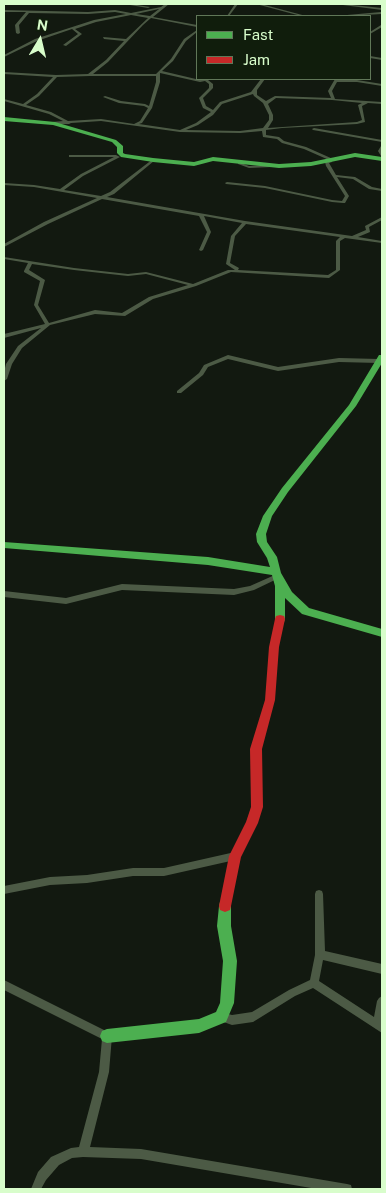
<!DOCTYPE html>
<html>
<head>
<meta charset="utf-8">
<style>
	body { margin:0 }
	#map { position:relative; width:386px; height:1193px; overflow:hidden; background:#121910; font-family:"Public Sans",sans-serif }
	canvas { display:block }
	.frame { position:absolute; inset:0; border:5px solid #d8fdcb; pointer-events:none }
	.legend { position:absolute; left:196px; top:15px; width:175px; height:65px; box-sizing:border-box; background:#101d0c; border:1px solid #607758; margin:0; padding:6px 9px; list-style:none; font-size:15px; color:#d8fdcb }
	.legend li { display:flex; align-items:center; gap:10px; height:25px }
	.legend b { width:25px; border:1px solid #607758 }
	.north { position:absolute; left:15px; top:15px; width:50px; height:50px; -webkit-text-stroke:4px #101d0c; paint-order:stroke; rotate:9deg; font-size:14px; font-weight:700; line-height:20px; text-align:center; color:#d8fdcb }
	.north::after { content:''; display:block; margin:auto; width:18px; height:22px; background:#d8fdcb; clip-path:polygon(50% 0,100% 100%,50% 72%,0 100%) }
</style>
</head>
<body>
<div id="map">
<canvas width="386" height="1193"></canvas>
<div class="frame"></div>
<ul class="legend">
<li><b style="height:6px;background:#4caf50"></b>Fast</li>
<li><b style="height:6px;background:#c62828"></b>Jam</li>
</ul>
<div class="north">N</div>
</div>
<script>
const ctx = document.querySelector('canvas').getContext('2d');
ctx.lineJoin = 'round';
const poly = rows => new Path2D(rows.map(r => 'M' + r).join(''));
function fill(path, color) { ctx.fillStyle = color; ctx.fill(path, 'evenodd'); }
fill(poly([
	[124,4,131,4,150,7,148,8,124,4],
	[165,4,169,4,153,17,197,25,197,27,151,18,143,25,108,62,93,74,156,74,171,59,184,39,197,30,197,32,186,41,173,61,162,71,200,80,212,79,208,80,213,84,213,88,203,98,206,106,213,110,220,102,251,92,261,79,265,79,257,90,257,95,266,101,275,96,331,98,328,91,335,79,339,79,338,80,357,80,382,84,382,86,357,82,337,82,332,91,335,99,382,102,382,104,368,103,362,106,365,122,357,124,282,128,266,130,266,135,279,137,284,141,306,147,333,159,332,162,329,163,336,175,355,177,372,187,382,189,382,191,369,189,353,179,337,177,349,196,345,203,343,203,332,202,265,188,226,184,225,183,227,182,265,186,332,200,342,201,345,196,326,166,325,162,329,160,304,149,282,143,277,139,263,137,262,131,240,133,180,132,101,121,71,123,69,124,52,124,52,122,63,121,49,114,4,101,4,99,23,104,37,94,53,77,4,74,4,72,56,75,88,74,106,60,124,41,104,39,103,37,126,39,148,18,131,15,96,22,75,29,82,34,66,46,63,45,78,34,72,29,37,41,4,57,4,55,35,39,94,20,126,14,115,12,88,14,29,13,19,25,20,33,18,34,16,33,15,25,26,12,4,12,4,10,88,12,115,10,131,13,161,7,165,4],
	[159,9,150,16,136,14,159,9],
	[160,73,200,82,205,81,209,84,209,88,199,98,203,108,211,112,196,123,180,130,139,124,142,123,152,108,160,82,160,73],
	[90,76,156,76,156,82,149,106,145,104,121,101,105,96,103,97,119,103,144,106,148,108,140,121,134,124,101,119,68,121,51,112,26,105,39,96,57,77,90,76],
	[253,94,254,96,263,103,269,115,269,120,263,128,240,131,186,130,198,125,213,115,222,104,253,94],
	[276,98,332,100,362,103,358,105,362,120,357,122,268,128,273,120,273,115,268,104,276,98],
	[235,4,238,4,229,16,227,16,235,4],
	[256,4,261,4,306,16,301,16,256,4],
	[335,4,343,4,382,8,382,10,335,4],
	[381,12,382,14,345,16,347,15,381,12],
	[381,25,382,25,382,27,370,34,370,32,381,25],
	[370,56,382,58,382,60,370,58,370,56],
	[314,128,382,140,382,142,313,130,312,129,314,128],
	[381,146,382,146,382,156,381,156,378,151,381,146],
	[69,155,116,155,120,157,83,176,64,190,101,196,110,192,153,159,155,160,154,161,114,194,107,197,245,221,352,236,366,230,365,226,382,217,382,220,369,227,370,232,358,237,382,241,382,243,345,238,340,241,340,270,329,278,231,272,196,286,153,299,125,316,95,314,50,325,22,348,12,364,7,379,4,381,4,372,6,364,18,346,41,328,4,338,4,334,45,324,34,305,40,281,24,272,24,271,28,263,4,259,4,257,74,268,128,274,146,272,193,284,228,270,235,270,226,264,231,236,242,223,204,216,211,232,203,250,201,251,199,250,207,232,199,216,102,199,48,224,4,247,4,244,44,222,97,198,34,187,4,185,4,183,34,185,60,189,81,174,114,157,69,157,69,155],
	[246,224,340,237,336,241,336,270,328,275,238,270,239,268,230,263,235,236,246,224],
	[32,264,74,270,128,276,146,274,188,285,149,297,122,313,95,310,49,323,38,305,45,280,29,270,32,264],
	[238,162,249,166,272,165,274,166,272,167,249,168,238,164,238,162],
	[228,355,278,367,339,358,379,359,382,361,379,363,339,362,278,371,228,359,208,367,203,375,181,393,177,393,177,391,199,373,204,365,228,355],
	[277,574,279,574,280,576,279,578,254,590,234,595,122,590,66,604,4,597,4,591,66,598,122,584,234,589,250,586,277,574],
	[235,852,238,853,239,856,238,859,235,860,164,876,133,876,87,883,50,885,4,894,4,886,50,877,87,875,133,868,164,868,235,852],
	[319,890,322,891,323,894,325,951,382,964,382,974,323,960,319,981,374,1017,377,1001,379,998,382,996,382,1033,379,1031,313,988,295,996,253,1022,232,1025,218,1020,216,1017,218,1014,221,1012,232,1015,252,1012,289,990,310,980,315,955,315,894,316,891,319,890],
	[4,980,110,1033,112,1036,109,1072,90,1147,141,1149,347,1184,351,1185,352,1189,317,1189,141,1159,83,1157,72,1158,59,1165,46,1180,41,1189,31,1189,38,1172,51,1157,71,1148,79,1147,99,1072,102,1039,4,990,4,980]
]), '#4c5a45');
fill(poly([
	[4,117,55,122,116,140,123,146,123,153,125,154,153,158,194,162,213,157,279,164,311,162,355,153,382,157,382,161,355,157,311,166,279,168,213,161,194,166,153,162,121,157,117,153,117,147,112,142,53,125,4,121,4,117],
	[379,355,382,355,382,363,356,406,288,492,272,516,266,534,267,542,277,557,281,573,292,592,309,608,382,629,382,637,302,614,285,598,285,619,284,622,276,622,275,619,275,586,272,575,208,565,4,548,4,542,208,557,270,567,267,558,257,542,256,534,263,516,282,488,349,405,379,355],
	[225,900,230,902,231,906,231,926,237,961,234,1003,226,1022,199,1033,107,1043,102,1041,100,1036,102,1031,107,1029,199,1019,216,1012,220,1003,223,961,217,926,219,906,220,902,225,900]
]), '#4caf50');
fill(poly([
	[280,615,284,616,285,619,279,647,275,700,262,749,263,807,258,823,241,857,231,906,230,910,225,912,220,910,219,906,229,856,246,822,251,807,250,749,265,700,269,647,275,619,276,616,280,615]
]), '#c62828');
</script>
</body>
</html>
